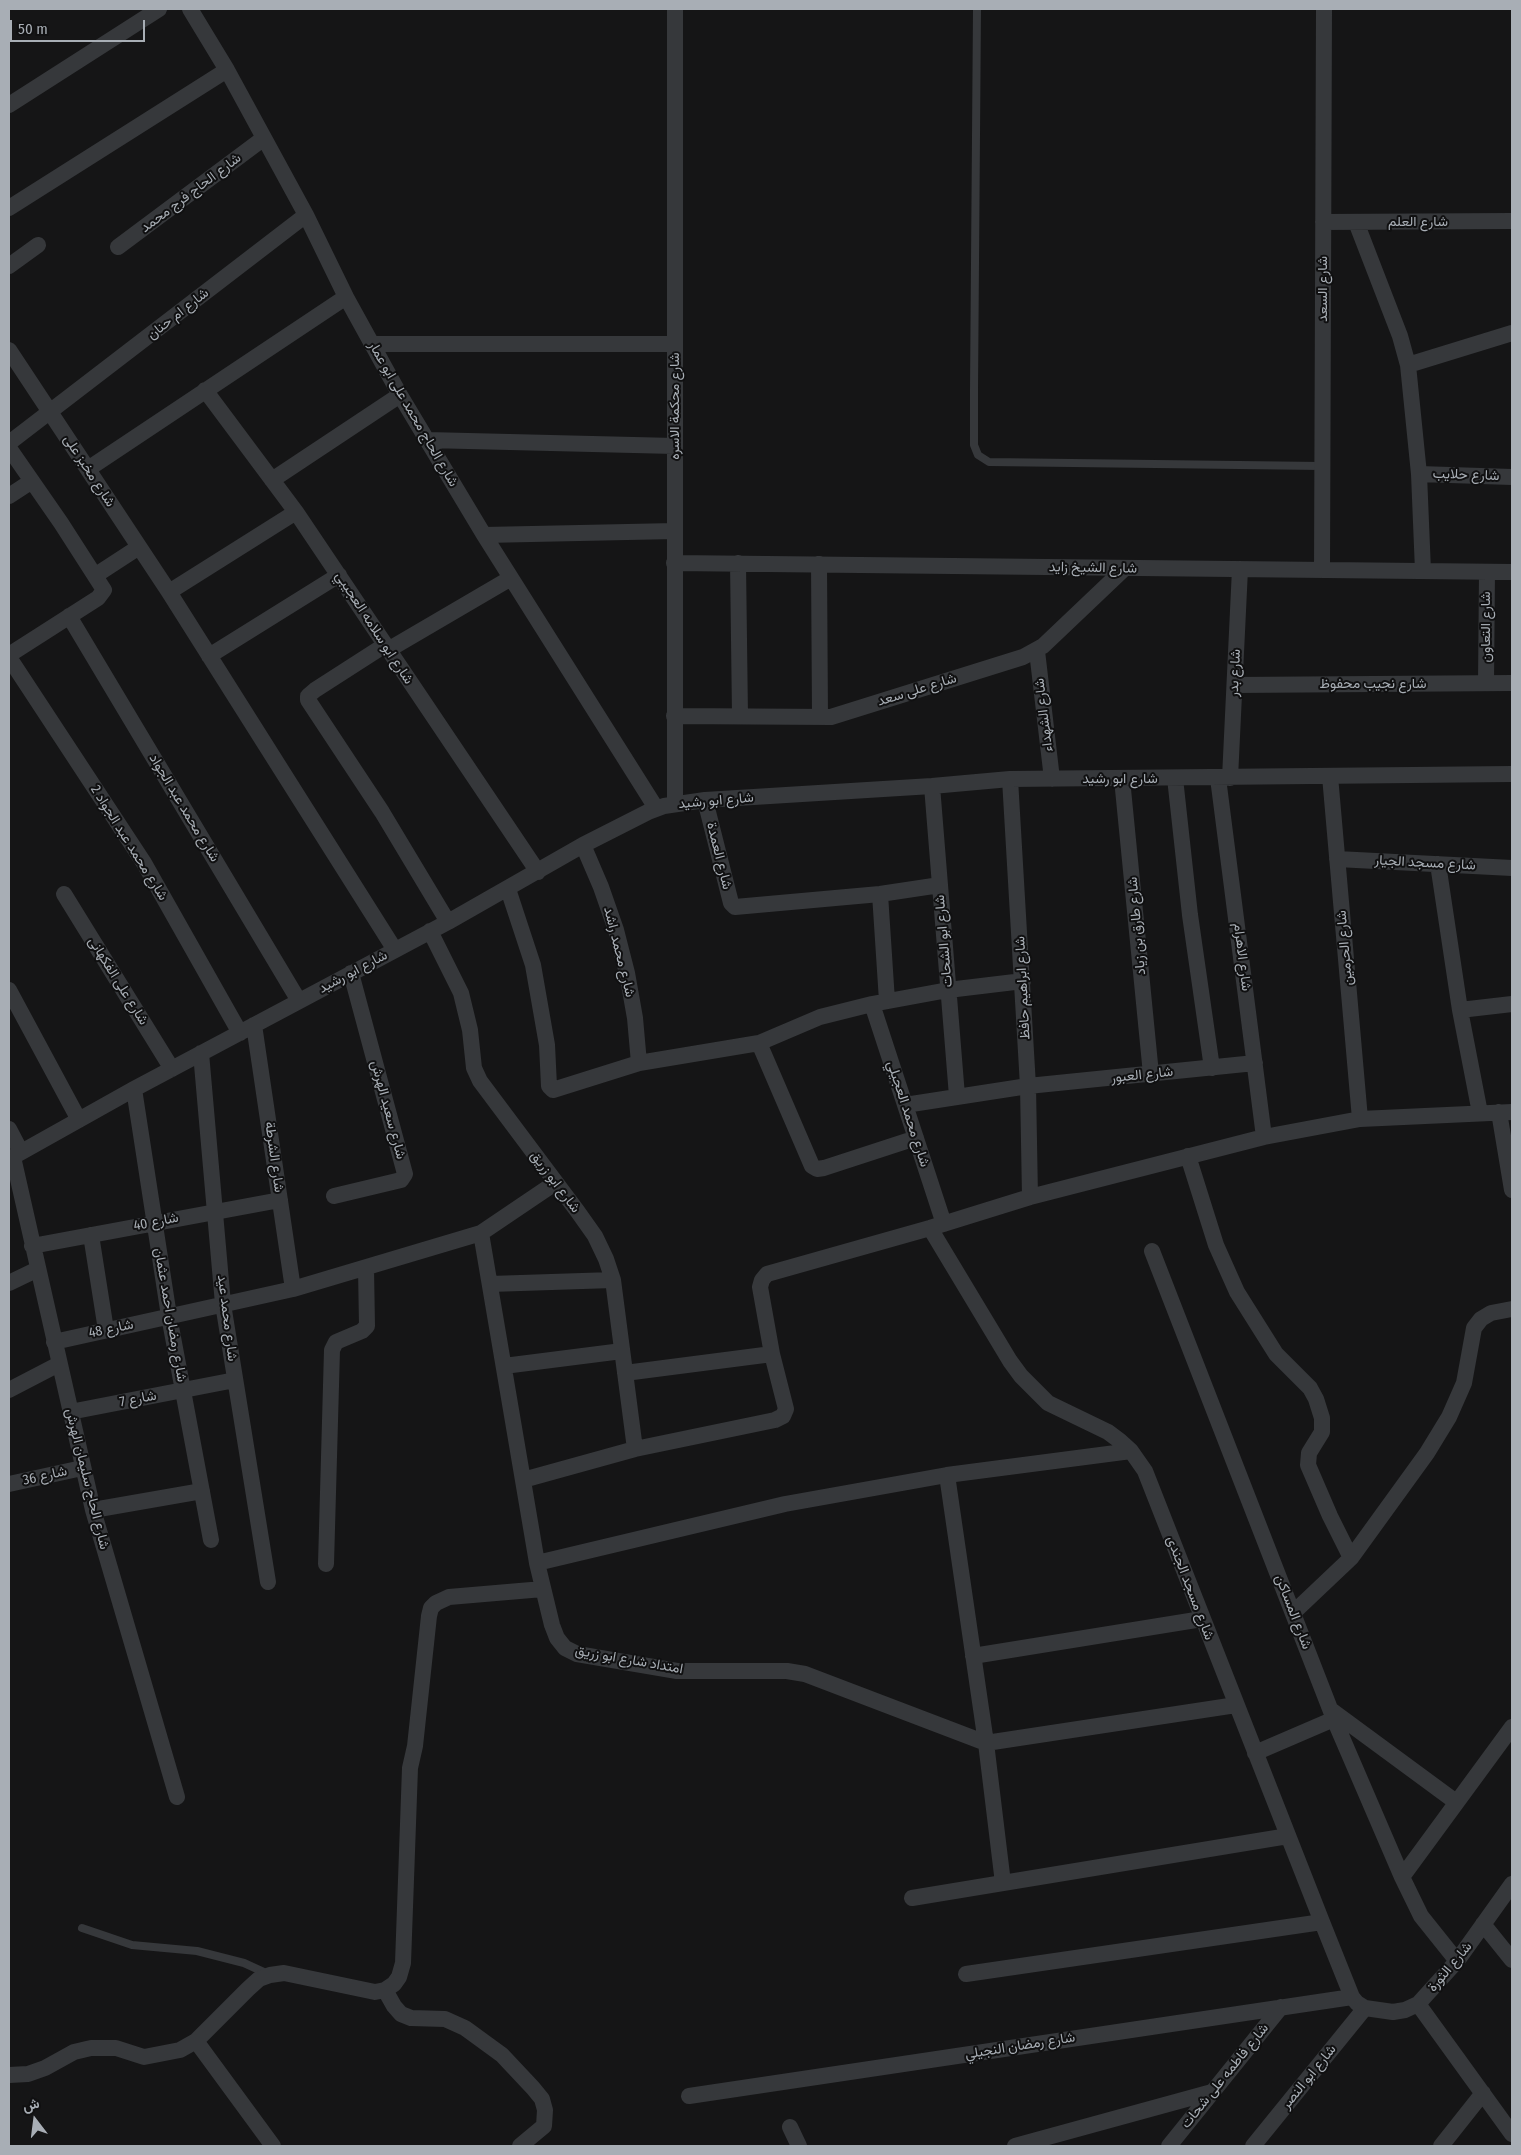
<!DOCTYPE html>
<html>
<head>
<meta charset="utf-8">
<style>
	body { margin:0 }
	#map { position:relative; width:1521px; height:2155px; overflow:hidden; background:#151516; font-family:"Fira Sans Condensed",Vazirmatn,sans-serif }
	canvas { display:block }
	.frame { position:absolute; inset:0; border:10px solid #a8aeb5; pointer-events:none }
	.north { position:absolute; left:10px; top:2095px; width:50px; height:50px; -webkit-text-stroke:4px #101011; paint-order:stroke; rotate:345deg; font-size:14px; font-weight:700; line-height:20px; text-align:center; color:#a8aeb5 }
	.north::after { content:''; display:block; margin:auto; width:18px; height:22px; background:#a8aeb5; clip-path:polygon(50% 0,100% 100%,50% 72%,0 100%) }
	.scale { position:absolute; left:10px; top:20px; width:135px; height:22px; box-sizing:border-box; border:2px solid #a8aeb5; border-top:0; padding-left:6px; font-size:15px; line-height:18px; white-space:nowrap; color:#a8aeb5; -webkit-text-stroke:4px #101011; paint-order:stroke }
</style>
</head>
<body>
<div id="map">
<canvas width="1521" height="2155"></canvas>
<div class="frame"></div>
<div class="north">ش</div>
<div class="scale">50 m</div>
</div>
<script>
const ctx = document.querySelector('canvas').getContext('2d');
ctx.lineJoin = 'round';
const poly = rows => new Path2D(rows.map(r => 'M' + r).join(''));
function strokePath(path, color, width, dash) { ctx.strokeStyle = color; ctx.lineWidth = width; ctx.lineCap = dash ? 'butt' : 'round'; ctx.setLineDash(dash || []); ctx.stroke(path); }
function drawText(font, color, halo, rows, align = 'center') {
  ctx.font = font + ' "Fira Sans Condensed",Vazirmatn,sans-serif'; ctx.lineWidth = 4; ctx.setLineDash([]); ctx.textBaseline = 'middle'; ctx.strokeStyle = halo; ctx.fillStyle = color; for (const [text, x, y, turn = 0] of rows) {
    ctx.save(); ctx.translate(x, y); ctx.rotate((+turn || 0) * Math.PI / 180); ctx.textAlign = isNaN(turn) ? turn : align; if (halo) ctx.strokeText(text, 0, 0); ctx.fillText(text, 0, 0); ctx.restore();
  }
}
strokePath(poly([
	[977,9,974,389,974,445,978,455,989,462,1322,466],
	[82,1928,132,1945,197,1951,244,1963,268,1974]
]), '#36383b', 8);
strokePath(poly([
	[190,9,227,70,306,215,346,297,400,395,484,535,656,808],
	[675,9,675,803],
	[9,105,159,9],
	[9,208,227,70],
	[1323,222,1512,221],
	[1356,222,1400,336,1408,365,1419,474,1423,571],
	[118,247,264,138],
	[9,266,38,245],
	[371,344,675,344],
	[9,350,169,592,395,950],
	[1408,365,1512,333],
	[205,390,296,512,538,872],
	[427,440,675,446],
	[9,443,306,215],
	[9,448,61,523,104,590,98,598,12,653,10,659,144,863,240,1033],
	[88,469,346,297],
	[1419,474,1512,477],
	[272,480,400,395],
	[9,496,32,481],
	[484,535,675,531],
	[674,563,1512,572],
	[738,563,740,716],
	[819,564,820,717],
	[1322,570,1324,9],
	[96,575,139,547],
	[169,592,296,512],
	[69,616,299,1001],
	[385,645,315,690,308,696,308,700,382,812,448,922],
	[388,650,511,578],
	[1037,651,1052,779],
	[209,656,339,575],
	[1486,683,1487,572],
	[1235,685,1512,683],
	[674,716,831,717,1023,657,1043,646,1124,569],
	[1330,776,1360,1119],
	[1175,778,1190,915,1212,1068],
	[1218,778,1264,1137],
	[1230,778,1240,569],
	[1010,779,1028,1086,1030,1197],
	[1122,779,1151,1074],
	[932,786,957,1096],
	[705,800,731,903,735,907,880,894,940,885],
	[583,845,601,887,616,930,627,973,635,1018,639,1063],
	[1337,859,1512,868],
	[1438,864,1460,1010],
	[508,889,533,965,547,1045,549,1086,553,1090,639,1063,759,1043,820,1017,872,1004,948,990,1023,981],
	[64,894,172,1069],
	[880,894,887,1001],
	[430,931,461,993,470,1030,474,1068,480,1081,578,1212,595,1236,606,1259,613,1280,635,1449],
	[9,990,79,1120],
	[872,1004,944,1224],
	[254,1025,293,1289],
	[759,1043,812,1166,817,1169,824,1168,916,1138],
	[201,1053,223,1304,268,1582],
	[134,1089,169,1316,211,1540],
	[905,1105,1028,1086,1255,1063],
	[1499,1112,1512,1190],
	[1480,1113,1460,1010,1512,1004],
	[9,1129,21,1152],
	[1188,1156,1216,1245,1237,1292,1276,1354,1310,1388,1316,1399,1322,1418,1322,1432,1309,1453,1308,1465,1330,1516,1351,1558],
	[13,1157,93,1510,177,1797],
	[9,1159,134,1089,448,922,583,845,648,812,664,806,705,800,932,786,1010,779,1512,774],
	[334,1196,401,1180,405,1174,351,973],
	[930,1228,1010,1361,1021,1376,1048,1403,1108,1432,1120,1441,1131,1451,1145,1471,1322,1922,1352,1997,1357,2003,1365,2008,1393,2012,1405,2010,1418,2004,1457,1961,1512,1884],
	[481,1233,537,1563,552,1625,557,1638,565,1648,577,1654,677,1671,787,1671,805,1674,986,1743,1236,1705],
	[91,1235,106,1330],
	[32,1246,280,1200],
	[1152,1251,1334,1719,1402,1877,1421,1916,1457,1961],
	[9,1283,38,1269],
	[490,1284,613,1280],
	[54,1342,293,1289,481,1233,555,1183],
	[504,1366,622,1351],
	[625,1373,772,1354],
	[9,1390,59,1364],
	[70,1412,235,1380],
	[947,1475,986,1743,1003,1883],
	[523,1480,635,1449,775,1420,783,1416,786,1409,772,1354,760,1287,762,1280,767,1274,930,1228,1030,1197,1264,1137,1360,1119,1512,1112],
	[9,1484,82,1468],
	[93,1510,202,1491],
	[537,1563,785,1504,947,1475,1131,1451],
	[326,1564,332,1350,336,1342,362,1331,367,1326,366,1268],
	[1294,1612,1351,1558,1427,1453,1449,1417,1464,1383,1474,1328,1481,1319,1491,1313,1512,1309],
	[973,1656,1202,1619],
	[1331,1710,1456,1802],
	[1255,1753,1334,1719],
	[1402,1877,1512,1727],
	[912,1898,1288,1836],
	[1483,1924,1512,1960],
	[966,1974,1322,1922],
	[385,1990,394,2006,401,2014,411,2018,445,2019,465,2028,502,2055,533,2088,542,2099,545,2110,544,2126,520,2146],
	[1418,2004,1512,2134],
	[196,2041,273,2146],
	[9,2075,28,2074,45,2068,74,2052,91,2048,116,2048,144,2057,180,2050,196,2041,248,1989,259,1979,270,1975,284,1973,375,1992,385,1990,394,1984,399,1977,403,1963,410,1768,415,1746,429,1616,431,1608,436,1603,449,1597,543,1589],
	[689,2096,1352,1997],
	[790,2127,799,2146],
	[1015,2146,1212,2092],
	[1169,2146,1281,2007],
	[1253,2146,1365,2008],
	[1441,2146,1483,2093]
]), '#36383b', 16);
drawText('14px', '#a8aeb5', '#101011', [
	["شارع الحاج فرج محمد",191,193,-37],
	["شارع العلم",1418,222],
	["شارع السعد",1323,289,-90],
	["شارع ام حنان",178,314,-38],
	["شارع محكمة الاسره",675,406,-90],
	["شارع الحاج محمد على ابو عمار",413,414,60],
	["شارع مخبز على",89,471,57],
	["شارع حلايب",1466,475,2],
	["شارع الشيخ زايد",1093,568,1],
	["شارع التعاون",1486,627,-90],
	["شارع ابو سلامه العجيبي",374,628,57],
	["شارع بدر",1235,673,-87],
	["شارع نجيب محفوظ",1373,684],
	["شارع على سعد",917,690,-17],
	["شارع الشهداء",1044,715,-97],
	["شارع ابو رشيد",1120,779],
	["شارع ابو رشيد",716,801,-5],
	["شارع محمد عبد الجواد",184,808,59],
	["شارع محمد عبد الجواد 2",129,843,58],
	["شارع العمدة",719,856,76],
	["شارع مسجد الجيار",1425,863,3],
	["شارع طارق بن زياد",1137,926,-95],
	["شارع ابو الشحات",944,941,-95],
	["شارع الحرمين",1345,948,-95],
	["شارع محمد راشد",619,952,76],
	["شارع الاهرام",1242,957,83],
	["شارع ابو رشيد",353,972,-28],
	["شارع على الفكهانى",118,981,58],
	["شارع ابراهيم حافظ",1023,988,-93],
	["شارع العبور",1142,1075,-6],
	["شارع سعيد الهرش",388,1110,75],
	["شارع محمد العجيلي",908,1114,72],
	["شارع الشرطة",274,1157,82],
	["شارع ابو زريق",555,1182,53],
	["شارع 40",156,1222,-11],
	["شارع رمضان احمد عثمان",170,1315,80],
	["شارع محمد عيد",227,1318,83],
	["شارع 48",111,1329,-12],
	["شارع 7",138,1399,-11],
	["شارع 36",45,1476,-13],
	["شارع الحاج سليمان الهرش",87,1479,76],
	["شارع مسجد الجندى",1190,1588,69],
	["شارع المساكن",1293,1612,69],
	["امتداد شارع ابو زريق",629,1660,10],
	["شارع الثورة",1450,1967,-50],
	["شارع رمضان النجيلي",1020,2046,-9],
	["شارع فاطمه على شحات",1225,2076,-51],
	["شارع ابو النصر",1309,2077,-51]
]);
</script>
</body>
</html>
